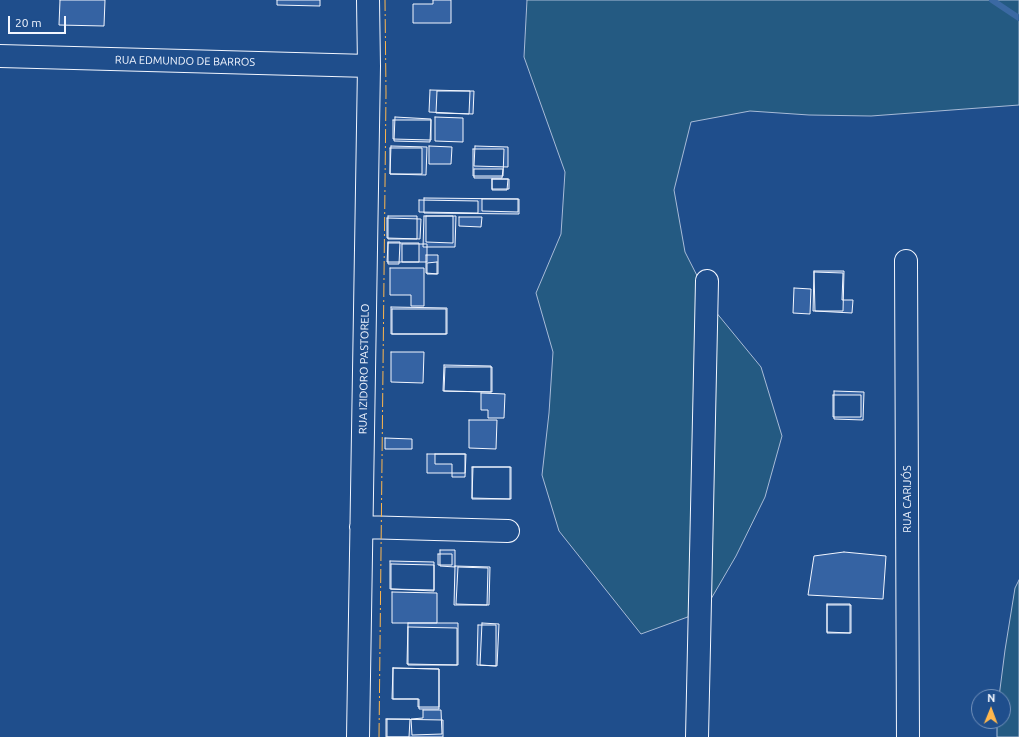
<!DOCTYPE html>
<html>
<head>
<meta charset="utf-8">
<style>
	body { margin:0 }
	#map { position:relative; width:1019px; height:737px; overflow:hidden; background:#1f4e8c; font-family:Ubuntu,sans-serif }
	canvas { display:block }
	.north { position:absolute; left:971px; top:689px; width:40px; height:40px; box-sizing:border-box; background:#1f4e8c; border:1px solid #7391ba; border-radius:50%; rotate:1deg; font-size:11px; font-weight:700; line-height:16px; text-align:center; color:#f2f6ff }
	.north::after { content:''; display:block; margin:auto; width:14px; height:18px; background:#ffb74d; clip-path:polygon(50% 0,100% 100%,50% 72%,0 100%) }
	.scale { position:absolute; left:8px; top:16px; width:58px; height:18px; box-sizing:border-box; border:2px solid #f2f6ff; border-top:0; padding-left:5px; font-size:12px; line-height:14px; white-space:nowrap; color:#f2f6ff; -webkit-text-stroke:3px #1f4e8c; paint-order:stroke }
</style>
</head>
<body>
<div id="map">
<canvas width="1019" height="737"></canvas>
<div class="north">N</div>
<div class="scale">20 m</div>
</div>
<script>
const ctx = document.querySelector('canvas').getContext('2d');
ctx.lineJoin = 'round';
function fill(path, color) { ctx.fillStyle = color; ctx.fill(path, 'evenodd'); }
const poly = rows => new Path2D(rows.map(r => 'M' + r).join(''));
function strokePath(path, color, width, dash) { ctx.strokeStyle = color; ctx.lineWidth = width; ctx.lineCap = dash ? 'butt' : 'round'; ctx.setLineDash(dash || []); ctx.stroke(path); }
function drawText(font, color, halo, rows, align = 'center') {
  ctx.font = font + ' Ubuntu,sans-serif'; ctx.lineWidth = 3; ctx.setLineDash([]); ctx.textBaseline = 'middle'; ctx.strokeStyle = halo; ctx.fillStyle = color; for (const [text, x, y, turn = 0] of rows) {
    ctx.save(); ctx.translate(x, y); ctx.rotate((+turn || 0) * Math.PI / 180); ctx.textAlign = isNaN(turn) ? turn : align; if (halo) ctx.strokeText(text, 0, 0); ctx.fillText(text, 0, 0); ctx.restore();
  }
}
const green = poly([
	[527,0,1019,0,1019,105,871,116,809,115,750,111,691,122,674,190,685,252,715,311,761,367,782,436,765,497,736,556,704,611,641,634,559,531,542,475,549,413,553,352,536,293,561,234,565,172,524,57,527,0],
	[1019,580,1019,737,997,737,997,721,1003,721,1003,697,999,697,1005,650,1015,588,1019,580]
]);
fill(green, '#245a82');
strokePath(green, '#a8bbd7', 1);
strokePath(poly([
	[992,0,1019,18]
]), '#3b69a3', 6);
const building = poly([
	[60,0,105,0,104,26,59,25,60,0],
	[277,0,320,0,320,6,277,5,277,0],
	[433,0,451,0,451,23,413,23,413,4,433,4,433,0],
	[430,90,470,91,469,114,429,112,430,90],
	[437,91,474,91,473,114,436,113,437,91],
	[395,117,431,119,430,142,394,141,395,117],
	[435,117,463,118,463,142,435,141,435,117],
	[393,120,431,120,431,140,393,139,393,120],
	[391,146,427,147,426,175,390,174,391,146],
	[429,146,452,147,451,164,429,164,429,146],
	[475,146,508,147,508,167,474,166,475,146],
	[390,148,422,148,422,174,390,174,390,148],
	[473,149,504,149,503,176,473,176,473,149],
	[474,169,503,169,502,178,474,178,474,169],
	[492,179,508,179,507,190,492,190,492,179],
	[492,179,509,179,509,189,492,189,492,179],
	[424,198,519,199,519,214,424,213,424,198],
	[482,199,518,199,518,212,482,211,482,199],
	[419,200,478,201,478,213,419,212,419,200],
	[388,216,417,216,417,239,388,239,388,216],
	[424,216,456,216,455,247,423,247,424,216],
	[426,216,453,216,453,243,426,242,426,216],
	[459,217,482,217,481,227,459,226,459,217],
	[387,218,421,219,420,239,387,238,387,218],
	[388,242,400,242,399,264,388,264,388,242],
	[388,243,419,243,419,262,387,262,388,243],
	[402,244,427,244,427,262,402,262,402,244],
	[426,255,438,255,438,274,426,273,426,255],
	[437,262,437,274,427,274,427,263,437,262],
	[390,268,424,268,424,306,411,306,411,295,390,295,390,268],
	[814,271,844,271,843,311,813,311,814,271],
	[814,272,843,273,842,300,853,300,852,313,815,311,814,272],
	[794,288,811,289,810,314,793,313,794,288],
	[391,307,447,308,447,334,391,334,391,307],
	[392,309,446,309,446,334,392,334,392,309],
	[391,352,424,352,423,383,391,382,391,352],
	[444,365,491,366,491,392,443,391,444,365],
	[445,367,492,367,492,392,444,391,445,367],
	[834,391,864,392,863,420,834,419,834,391],
	[481,393,505,394,504,418,488,418,488,410,481,410,481,393],
	[833,395,861,395,861,417,833,417,833,395],
	[469,420,497,420,496,449,469,448,469,420],
	[385,438,412,439,412,449,385,449,385,438],
	[427,454,465,454,465,473,427,473,427,454],
	[435,454,466,454,465,477,452,477,452,464,435,464,435,454],
	[472,467,511,467,511,499,472,499,472,467],
	[473,467,510,467,510,499,472,498,473,467],
	[440,550,455,550,455,567,440,566,440,550],
	[844,552,886,556,883,599,808,595,814,556,844,552],
	[438,554,452,554,452,565,438,565,438,554],
	[390,561,434,562,434,590,390,589,390,561],
	[391,564,434,565,434,591,391,589,391,564],
	[455,566,490,567,489,605,454,605,455,566],
	[458,567,488,568,487,605,456,604,458,567],
	[392,592,437,593,437,623,392,623,392,592],
	[827,604,850,604,850,633,827,632,827,604],
	[827,605,851,605,851,633,827,633,827,605],
	[408,623,458,623,458,665,407,664,408,623],
	[482,623,499,624,497,666,480,665,482,623],
	[478,625,496,625,496,666,477,665,478,625],
	[408,627,457,628,457,665,408,665,408,627],
	[393,668,439,669,439,709,419,709,419,699,393,699,393,668],
	[393,668,439,669,439,707,418,707,418,699,392,699,393,668],
	[423,710,441,710,442,734,412,735,411,719,423,718,423,710],
	[386,719,443,720,443,737,386,737,386,719],
	[387,719,410,719,409,737,387,737,387,719]
]);
fill(building, '#3563a3');
strokePath(building, '#f2f6ff', 1);
const minor = poly([
	[0,56,369,66],
	[906,261,908,737],
	[361,527,508,531],
	[358,737,369,66,368,0],
	[697,737,707,281]
]);
strokePath(minor, '#f2f6ff', 24);
strokePath(minor, '#1f4e8c', 22);
strokePath(poly([
	[379,737,386,93,385,0]
]), '#ffb74d', 1, [14, 3, 2, 3]);
drawText('11px', '#f2f6ff', '#1f4e8c', [
	["RUA EDMUNDO DE BARROS",185,61,1],
	["RUA IZIDORO PASTORELO",364,369,-89],
	["RUA CARIJÓS",907,499,-90]
]);
</script>
</body>
</html>
